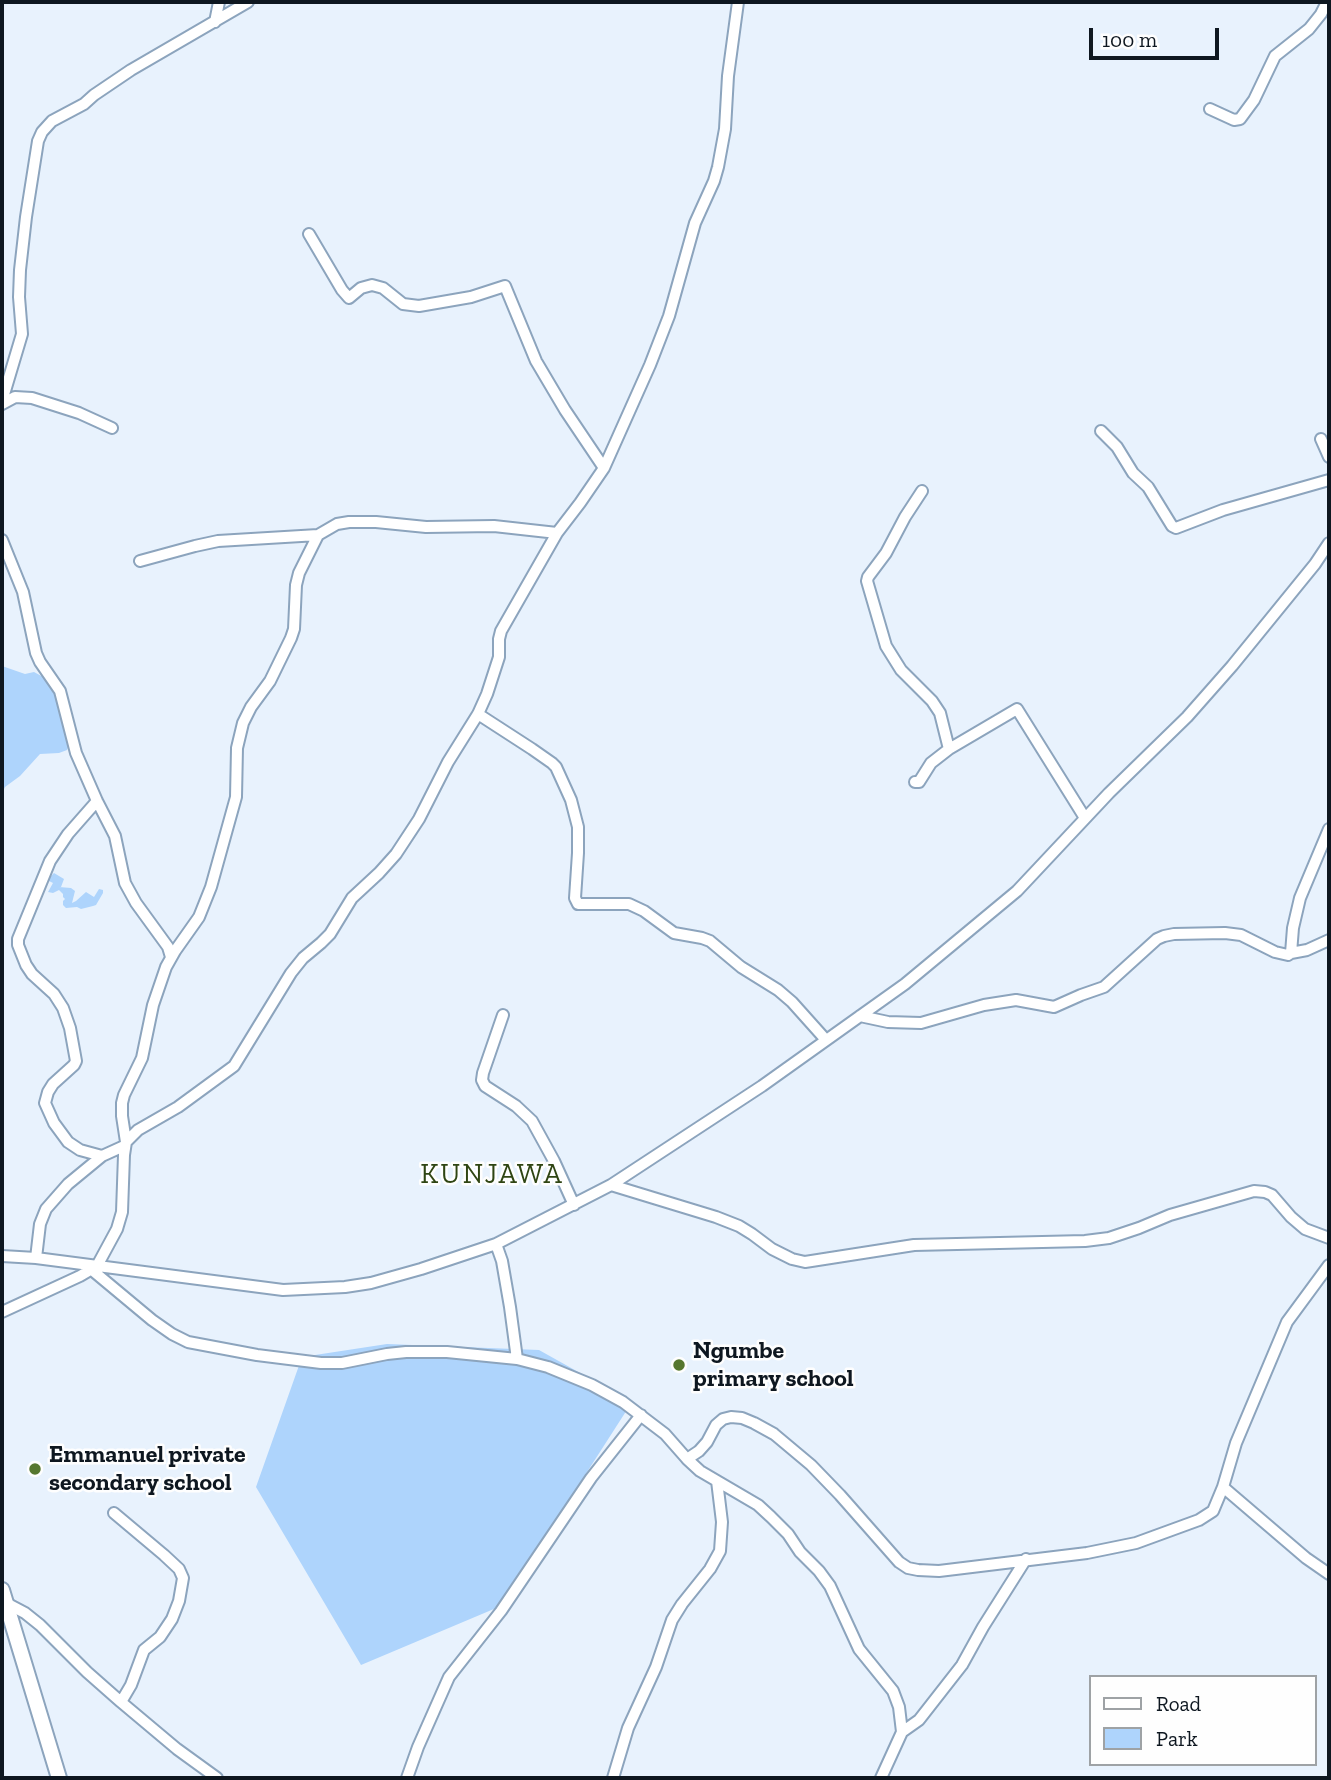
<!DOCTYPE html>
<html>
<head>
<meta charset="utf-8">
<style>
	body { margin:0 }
	#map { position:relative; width:1331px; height:1780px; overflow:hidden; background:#e8f2fd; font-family:"Zilla Slab",serif }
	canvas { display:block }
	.frame { position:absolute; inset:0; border:4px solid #0e1720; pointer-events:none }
	.legend { position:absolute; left:1089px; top:1675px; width:228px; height:91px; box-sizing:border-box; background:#fefefe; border:2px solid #9ea2a5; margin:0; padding:9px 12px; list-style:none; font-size:21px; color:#0e1720 }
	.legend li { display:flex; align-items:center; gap:14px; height:35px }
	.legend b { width:35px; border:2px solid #9ea2a5 }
	.scale { position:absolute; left:1089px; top:28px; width:130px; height:32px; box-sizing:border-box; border:4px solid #0e1720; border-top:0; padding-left:9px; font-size:21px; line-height:24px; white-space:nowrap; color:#0e1720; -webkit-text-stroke:5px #fefefe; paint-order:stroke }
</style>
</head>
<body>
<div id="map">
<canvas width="1331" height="1780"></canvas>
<div class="frame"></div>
<ul class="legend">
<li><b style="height:9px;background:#fff"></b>Road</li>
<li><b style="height:19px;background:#aed4fc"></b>Park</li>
</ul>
<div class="scale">100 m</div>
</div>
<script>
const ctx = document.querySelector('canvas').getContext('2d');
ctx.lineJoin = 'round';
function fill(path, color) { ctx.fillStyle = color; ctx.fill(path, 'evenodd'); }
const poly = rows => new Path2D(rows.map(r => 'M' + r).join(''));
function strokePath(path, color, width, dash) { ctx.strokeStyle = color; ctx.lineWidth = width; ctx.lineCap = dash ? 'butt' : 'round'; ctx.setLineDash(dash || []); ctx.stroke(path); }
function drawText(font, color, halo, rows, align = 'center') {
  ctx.font = font + ' "Zilla Slab",serif'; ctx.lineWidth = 5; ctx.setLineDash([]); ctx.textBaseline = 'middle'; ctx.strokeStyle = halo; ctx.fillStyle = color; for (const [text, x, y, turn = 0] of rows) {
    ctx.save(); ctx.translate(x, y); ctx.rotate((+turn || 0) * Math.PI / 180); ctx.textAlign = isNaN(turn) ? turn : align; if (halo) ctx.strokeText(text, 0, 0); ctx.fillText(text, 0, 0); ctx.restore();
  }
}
fill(poly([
	[2,666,25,674,34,672,47,679,56,687,71,741,67,750,59,753,40,754,20,776,5,787,2,793],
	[54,873,64,879,61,887,59,887,71,888,75,891,72,903,76,901,86,892,94,897,99,889,103,890,103,893,96,905,93,906,81,909,77,907,66,908,63,905,63,901,65,899,63,897,63,894,59,890,53,893,48,892,53,883,49,881,48,879],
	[387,1344,539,1350,632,1402,501,1606,361,1665,256,1487,302,1357]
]), '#aed4fc');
const minor = poly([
	[215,22,219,2],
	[1210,109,1234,120,1240,119,1254,100,1275,56,1309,29,1321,14,1327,2],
	[309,234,342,290,349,298,361,288,372,285,383,288,403,304,419,306,471,297,505,286,536,361,565,410,604,468],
	[2,401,22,334,19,297,20,270,26,217,38,141,42,132,52,121,84,104,94,95,131,70,248,2],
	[2,404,15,397,32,398,79,413,112,428],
	[1101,431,1117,447,1133,473,1148,487,1172,526,1176,528,1223,510,1329,480],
	[1321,439,1329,457],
	[922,491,905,517,886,553,868,577,867,581,886,646,901,670,932,701,940,713,949,749],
	[2,540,23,592,36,653,40,662,60,691,76,753,97,801,115,836,125,883,136,903,168,947,171,957],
	[140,561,195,546,218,541,318,535,337,524,349,522,376,522,426,527,494,526,557,533],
	[478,714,532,749,552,763,556,767,571,800,578,827,578,853,575,898,578,904,629,904,644,911,674,933,702,938,710,941,741,967,778,990,792,1002,826,1040],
	[915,782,919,782,931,763,949,749,1017,709,1085,818],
	[97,801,68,834,50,861,18,939,18,945,26,965,32,974,54,994,63,1008,70,1028,76,1061,74,1065,53,1084,48,1092,45,1103,54,1123,68,1142,80,1150,102,1156],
	[1291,953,1307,950,1329,940],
	[503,1015,483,1073,482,1080,485,1086,516,1106,532,1121,554,1161,574,1205],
	[860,1016,888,1022,921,1023,984,1005,1016,1000,1054,1007,1081,995,1104,987,1157,939,1164,936,1174,934,1225,933,1241,935,1275,952,1288,955,1291,953,1293,928,1300,898,1329,829],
	[126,1142,122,1116,122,1103,124,1095,142,1058,153,1005,166,967,175,951,199,917,211,887,236,797,237,748,243,723,251,707,270,681,291,638,294,629,296,585,299,573,318,535],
	[611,1185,716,1217,739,1226,752,1234,772,1249,792,1259,805,1262,914,1245,1085,1241,1109,1238,1139,1228,1170,1215,1254,1191,1265,1192,1272,1195,1291,1217,1305,1229,1329,1238],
	[496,1244,502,1261,510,1307,517,1359,548,1367,592,1385,623,1402,665,1434,687,1459,700,1471,758,1505,771,1517,788,1534,800,1552,819,1571,830,1586,859,1649,893,1691,899,1707,902,1732],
	[2,1256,36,1258,283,1290,345,1287,371,1283,421,1269,496,1244,611,1185,762,1086,905,984,1017,891,1109,793,1187,717,1232,666,1315,564,1329,543],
	[36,1258,40,1224,46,1209,68,1184,102,1156,124,1146],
	[92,1270,152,1320,172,1334,188,1342,257,1355,321,1363,342,1363,387,1354,406,1352,447,1352,517,1359],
	[2,1312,80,1276,97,1266,117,1229,122,1212,124,1155,126,1142,138,1130,178,1107,234,1066,291,973,303,958,321,943,330,934,352,898,379,873,396,854,419,819,448,762,478,714,487,694,499,657,499,639,501,631,557,533,580,503,604,468,650,365,669,316,695,223,714,181,718,167,725,129,728,76,738,2],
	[687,1459,699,1451,707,1442,716,1425,723,1419,731,1417,742,1418,754,1423,774,1434,811,1465,840,1495,899,1562,908,1568,918,1570,939,1571,1087,1553,1136,1543,1199,1520,1213,1511,1223,1487,1236,1443,1287,1322,1329,1265],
	[1223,1487,1306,1558,1329,1574],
	[114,1513,164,1555,179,1569,183,1578,179,1601,172,1619,160,1637,144,1650,131,1685,121,1702],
	[6,1603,25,1613,40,1625,87,1672,121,1702,177,1749,217,1778],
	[407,1778,418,1747,449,1677,501,1611,591,1478,641,1415],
	[613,1778,628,1728,656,1667,672,1620,682,1604,710,1569,720,1551,722,1522,717,1481],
	[881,1778,902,1732,919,1720,962,1665,983,1627,1026,1559]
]);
const major = poly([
	[2,1590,59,1778]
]);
strokePath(minor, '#8ca4bd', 14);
strokePath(major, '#8ca4bd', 18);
strokePath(minor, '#fff', 10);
strokePath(major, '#fff', 14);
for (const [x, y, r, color] of [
	[679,1365,7,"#56772f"],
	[35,1469,7,"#56772f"]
]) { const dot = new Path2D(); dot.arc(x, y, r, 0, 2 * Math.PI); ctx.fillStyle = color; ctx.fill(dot); strokePath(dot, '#fefefe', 2.5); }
drawText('bold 24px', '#0e1720', '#fefefe', [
	["Ngumbe",693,1351],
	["primary school",693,1379],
	["Emmanuel private",49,1455],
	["secondary school",49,1483]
], 'left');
ctx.letterSpacing = '2px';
drawText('28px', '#2f4513', '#fefefe', [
	["KUNJAWA",492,1175]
]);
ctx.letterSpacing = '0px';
</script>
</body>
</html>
